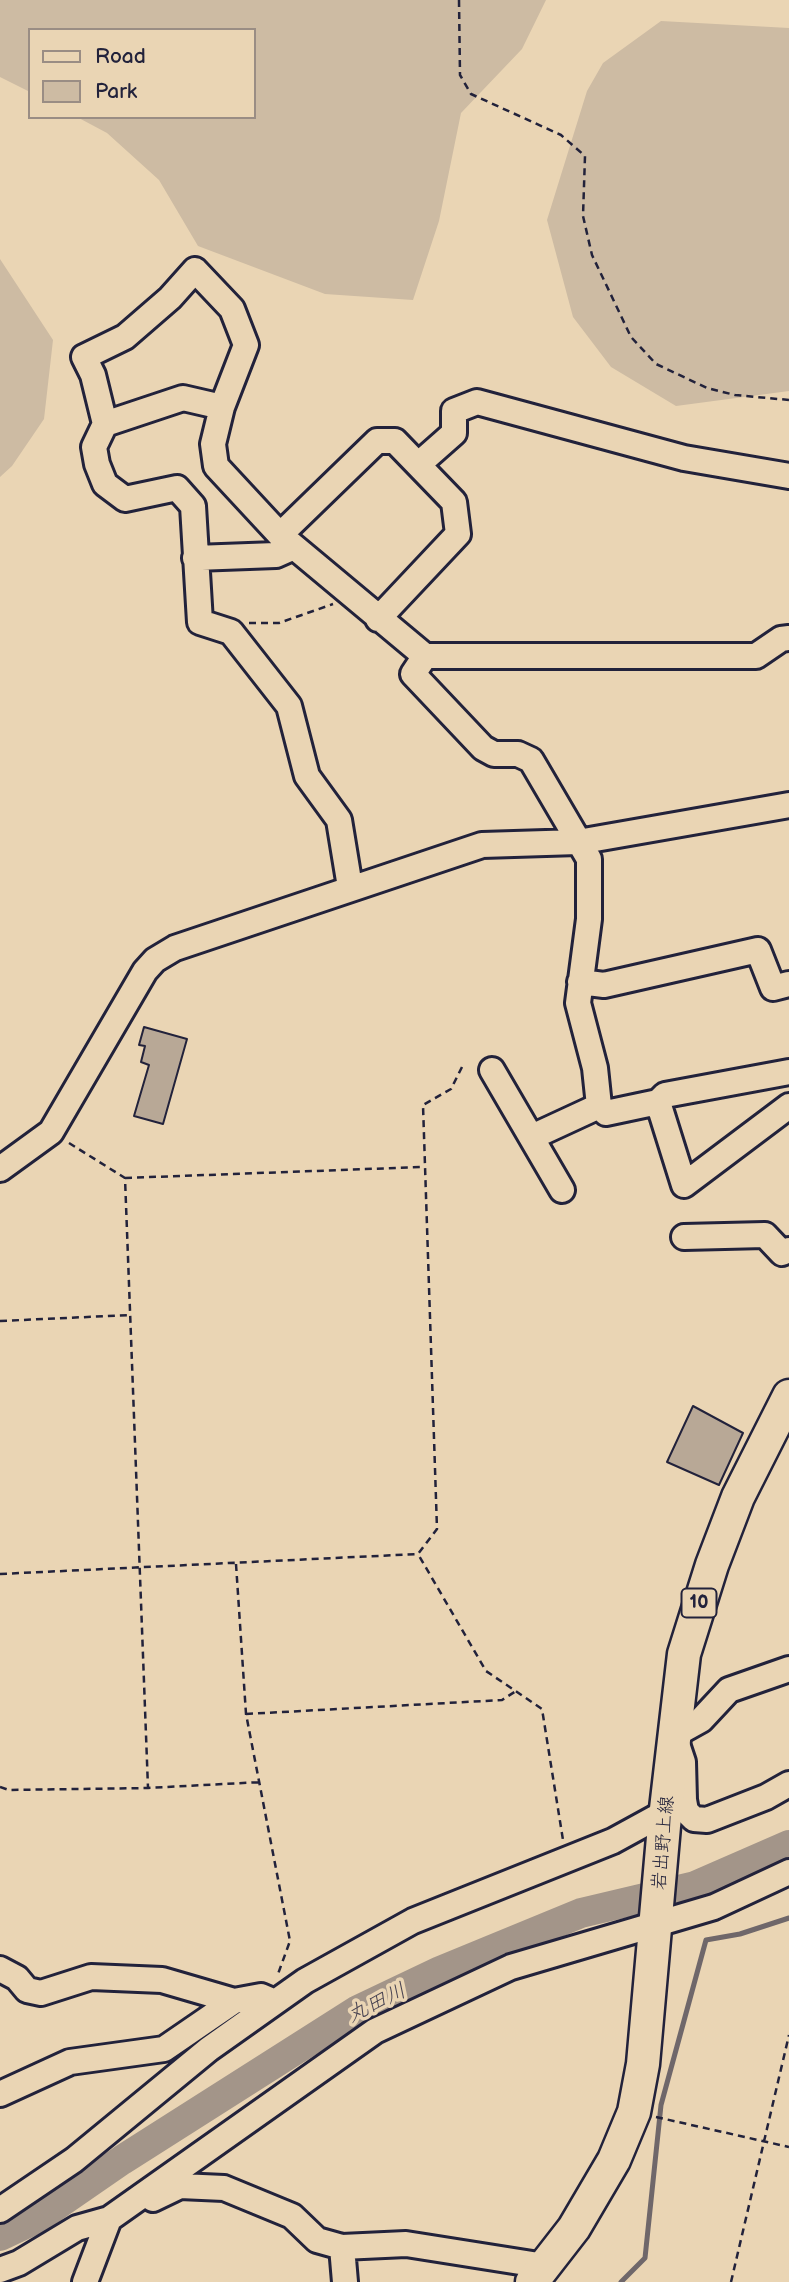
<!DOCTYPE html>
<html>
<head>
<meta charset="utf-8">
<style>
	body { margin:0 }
	#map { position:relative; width:789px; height:2282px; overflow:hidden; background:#ead5b4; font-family:"Balsamiq Sans",sans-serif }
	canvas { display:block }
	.legend { position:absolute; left:28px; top:28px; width:228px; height:91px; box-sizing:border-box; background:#ead5b4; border:2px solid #9a8d84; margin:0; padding:9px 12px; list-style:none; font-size:21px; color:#22223b }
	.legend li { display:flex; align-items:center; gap:14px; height:35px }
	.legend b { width:35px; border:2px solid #9a8d84 }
</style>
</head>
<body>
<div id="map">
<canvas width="789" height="2282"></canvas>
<ul class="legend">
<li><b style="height:9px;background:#ead5b4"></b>Road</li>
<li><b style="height:19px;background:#cdbba3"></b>Park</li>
</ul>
</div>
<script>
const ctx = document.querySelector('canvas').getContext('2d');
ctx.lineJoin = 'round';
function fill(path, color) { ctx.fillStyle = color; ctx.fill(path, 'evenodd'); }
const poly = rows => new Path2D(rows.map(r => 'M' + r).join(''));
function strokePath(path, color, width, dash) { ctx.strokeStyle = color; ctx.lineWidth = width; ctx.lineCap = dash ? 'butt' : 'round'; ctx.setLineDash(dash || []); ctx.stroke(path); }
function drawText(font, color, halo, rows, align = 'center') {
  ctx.font = font + ' "Balsamiq Sans","Klee One",sans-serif'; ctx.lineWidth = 7; ctx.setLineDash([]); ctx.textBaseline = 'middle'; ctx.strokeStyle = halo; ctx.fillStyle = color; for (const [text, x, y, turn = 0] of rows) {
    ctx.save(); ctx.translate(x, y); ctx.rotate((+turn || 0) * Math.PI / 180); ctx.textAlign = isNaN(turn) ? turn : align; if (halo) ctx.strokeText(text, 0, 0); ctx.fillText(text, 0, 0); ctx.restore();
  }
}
fill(poly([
	[0,0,546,0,522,49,461,113,439,221,413,300,325,294,198,246,159,180,107,133,77,117,254,117,254,30,30,30,30,92,0,77],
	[661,21,789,28,789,391,676,406,611,367,573,317,547,220,587,91,603,63],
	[0,259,53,340,44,419,12,466,0,477]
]), '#cdbba3');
strokePath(poly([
	[621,2282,645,2258,661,2105,706,1940,740,1934,789,1918]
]), '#6f676a', 5);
strokePath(poly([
	[0,2236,38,2218,122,2160,358,2010,440,1971,581,1913,695,1886,789,1845]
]), '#a39589', 30);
const building = poly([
	[144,1027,187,1039,163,1124,134,1116,149,1065,141,1062,145,1046,139,1045,144,1027],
	[693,1406,743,1433,719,1485,667,1462,693,1406]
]);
fill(building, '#b8a896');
strokePath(building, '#22223b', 2);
const minor = poly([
	[105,424,93,375,84,357,125,337,170,298,195,270,232,309,246,345,222,407],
	[420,463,454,433,454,411,477,402,684,458,789,476],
	[280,535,377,441,395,441,454,502,458,534,378,619],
	[195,558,276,555,294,547],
	[425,656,413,674,483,748,494,754,518,754,531,760,589,859,589,919,578,1003,595,1068,599,1106,606,1113,658,1102,665,1095,789,1072],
	[350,887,339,820,307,776,289,706,231,632,200,622,193,506,177,488,125,499,105,484,97,464,94,447,105,424,183,398,222,407,213,444,216,466,280,535,425,656,756,656,781,639,789,638],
	[580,982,604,985,758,950,773,988,789,984],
	[492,1070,562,1190],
	[658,1102,684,1185,789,1106],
	[532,1137,599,1106],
	[0,1169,51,1132,145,971,155,960,175,948,482,845,578,842,789,805],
	[684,1237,765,1235,782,1253,789,1250],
	[789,1669,729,1690,701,1720,674,1735,683,1762,684,1800,686,1811,694,1819,707,1820,766,1797,789,1784],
	[0,1969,17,1978,27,1990,41,1993,91,1977,162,1980,234,2001,261,1996,275,2002],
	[0,2094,70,2062,164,2049,234,2001],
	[153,2199,180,2186,224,2188,292,2216,317,2240,342,2247,406,2244,545,2266],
	[0,2210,74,2160,209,2049,305,1981,413,1921,613,1841,666,1812],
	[342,2247,345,2282],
	[0,2270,19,2263,77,2228,109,2219,375,2031,511,1967,714,1907,789,1872],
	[85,2282,109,2219]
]);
const major = poly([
	[532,2282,574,2228,614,2160,634,2112,643,2064,664,1826,684,1654,712,1565,738,1497,789,1396]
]);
strokePath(minor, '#22223b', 30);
strokePath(major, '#22223b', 37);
strokePath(poly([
	[459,0,460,75,471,94,561,135,585,156,583,216,592,255,631,337,656,364,707,388,735,395,789,400],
	[249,623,279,623,333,604],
	[462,1067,451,1089,423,1105,437,1529,418,1554,486,1671,542,1709,563,1840],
	[69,1143,125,1178,148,1788],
	[125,1178,422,1167],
	[0,1321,130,1315],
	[236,1564,246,1714,290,1941,278,1974],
	[0,1574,418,1554],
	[246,1714,502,1700,516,1691],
	[0,1787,9,1790,148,1788,261,1782],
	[656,2117,789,2147],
	[731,2282,789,2035]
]), '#22223b', 2.5, [7, 5]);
strokePath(minor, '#ead5b4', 24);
strokePath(major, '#ead5b4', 32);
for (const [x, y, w] of [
	[699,1603,35]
]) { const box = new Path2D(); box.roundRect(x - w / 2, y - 14.5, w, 29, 5); ctx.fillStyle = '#ead5b4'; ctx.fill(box); strokePath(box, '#22223b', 2); }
drawText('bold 18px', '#22223b', null, [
	["10",699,1603]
]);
drawText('19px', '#22223b', '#ead5b4', [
	["岩出野上線",664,1843,-85]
]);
drawText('italic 21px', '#494452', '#ead5b4', [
	["丸田川",377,2004,-26]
]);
</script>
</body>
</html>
